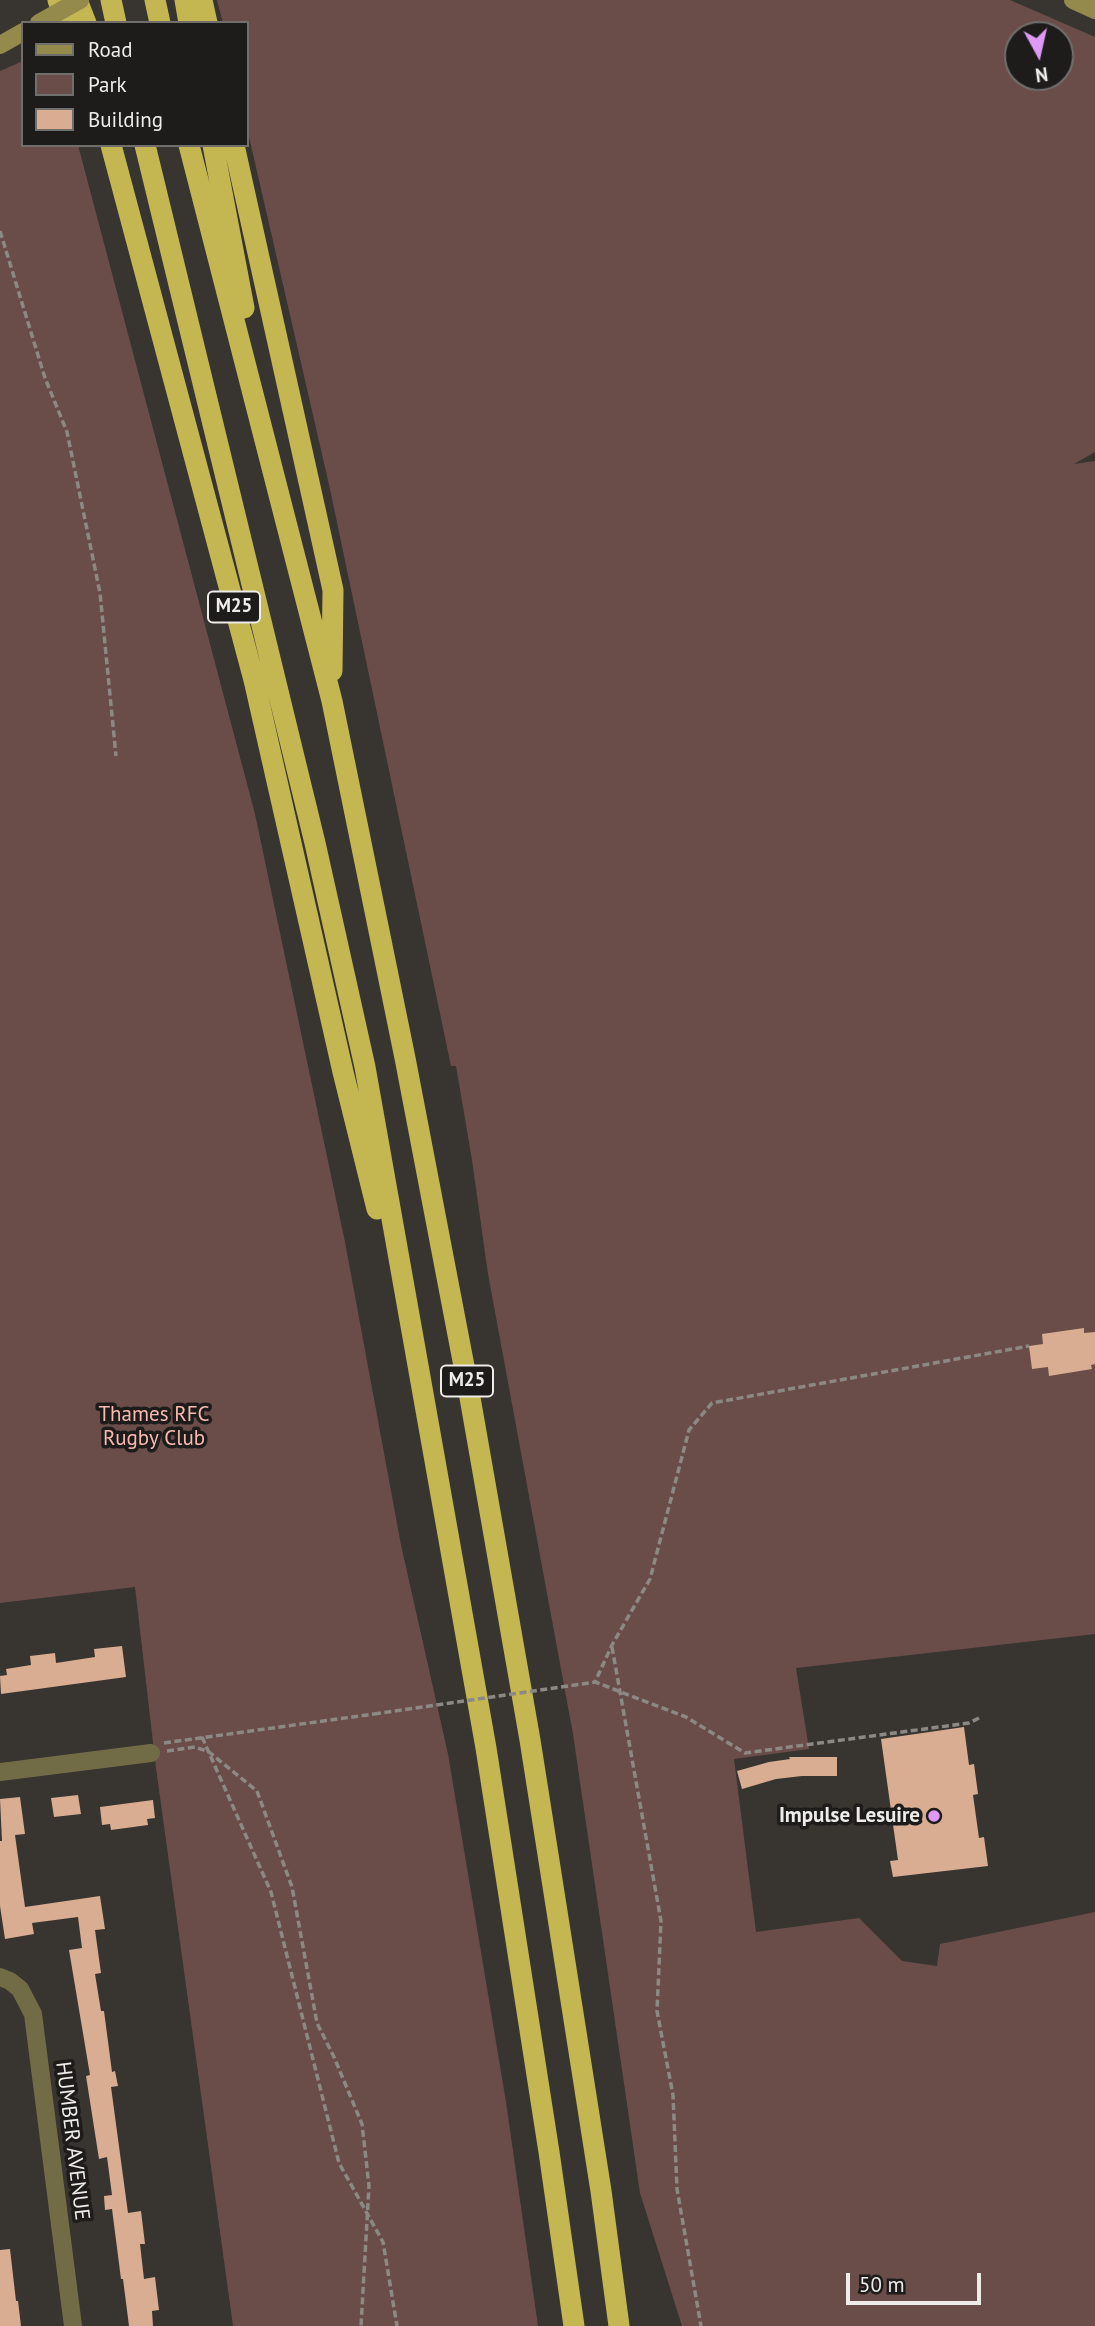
<!DOCTYPE html>
<html>
<head>
<meta charset="utf-8">
<style>
	body { margin:0 }
	#map { position:relative; width:1095px; height:2326px; overflow:hidden; background:#383430; font-family:"PT Sans",sans-serif }
	canvas { display:block }
	.legend { position:absolute; left:21px; top:21px; width:228px; height:126px; box-sizing:border-box; background:#1e1c1a; border:2px solid #716f6c; margin:0; padding:9px 12px; list-style:none; font-size:21px; color:#eeece8 }
	.legend li { display:flex; align-items:center; gap:14px; height:35px }
	.legend b { width:35px; border:2px solid #716f6c }
	.north { position:absolute; left:1004px; top:21px; width:70px; height:70px; box-sizing:border-box; background:#1e1c1a; border:2px solid #716f6c; border-radius:50%; rotate:172deg; font-size:19px; font-weight:700; line-height:28px; text-align:center; color:#eeece8 }
	.north::after { content:''; display:block; margin:auto; width:24px; height:32px; background:#dd99f4; clip-path:polygon(50% 0,100% 100%,50% 72%,0 100%) }
	.scale { position:absolute; left:846px; top:2273px; width:135px; height:32px; box-sizing:border-box; border:4px solid #eeece8; border-top:0; padding-left:9px; font-size:21px; line-height:24px; white-space:nowrap; color:#eeece8; -webkit-text-stroke:5px #1e1c1a; paint-order:stroke }
</style>
</head>
<body>
<div id="map">
<canvas width="1095" height="2326"></canvas>
<ul class="legend">
<li><b style="height:9px;background:#938a4c"></b>Road</li>
<li><b style="height:19px;background:#6a4d48"></b>Park</li>
<li><b style="height:19px;background:#d8ad92"></b>Building</li>
</ul>
<div class="north">N</div>
<div class="scale">50 m</div>
</div>
<script>
const ctx = document.querySelector('canvas').getContext('2d');
ctx.lineJoin = 'round';
function fill(path, color) { ctx.fillStyle = color; ctx.fill(path, 'evenodd'); }
const poly = rows => new Path2D(rows.map(r => 'M' + r).join(''));
function strokePath(path, color, width, dash) { ctx.strokeStyle = color; ctx.lineWidth = width; ctx.lineCap = dash ? 'butt' : 'round'; ctx.setLineDash(dash || []); ctx.stroke(path); }
function drawText(font, color, halo, rows, align = 'center') {
  ctx.font = font + ' "PT Sans",sans-serif'; ctx.lineWidth = 7; ctx.setLineDash([]); ctx.textBaseline = 'middle'; ctx.strokeStyle = halo; ctx.fillStyle = color; for (const [text, x, y, turn = 0] of rows) {
    ctx.save(); ctx.translate(x, y); ctx.rotate((+turn || 0) * Math.PI / 180); ctx.textAlign = isNaN(turn) ? turn : align; if (halo) ctx.strokeText(text, 0, 0); ctx.fillText(text, 0, 0); ctx.restore();
  }
}
fill(poly([
	[217,0,1010,0,1095,37,1095,452,1074,464,1095,461,1095,1634,796,1668,809,1749,734,1759,756,1932,859,1918,902,1961,937,1966,940,1944,1095,1912,1095,2326,682,2326,640,2193,573,1734,488,1274,472,1160,456,1066,451,1066,330,489,247,128,247,23,223,23],
	[1018,35,1060,35,1060,77,1018,77],
	[23,61,23,145,78,145,255,814,345,1242,401,1545,448,1754,506,2102,538,2326,233,2326,156,1768,135,1587,0,1603,0,71]
]), '#6a4d48');
fill(poly([
	[1084,1328,1084,1333,1095,1332,1095,1364,1091,1365,1092,1369,1049,1376,1048,1367,1032,1369,1029,1346,1043,1344,1042,1334],
	[122,1646,126,1677,1,1694,0,1676,7,1675,6,1669,31,1665,30,1656,55,1653,56,1663,95,1657,94,1649],
	[964,1727,969,1765,974,1764,978,1794,973,1795,979,1838,984,1837,988,1866,893,1877,890,1861,898,1860,881,1739],
	[789,1757,837,1757,837,1776,802,1776,776,1779,742,1789,737,1771,769,1762,790,1759],
	[78,1795,81,1814,54,1817,51,1798],
	[20,1797,25,1834,15,1835,25,1907,100,1896,105,1929,95,1930,101,1973,95,1974,101,2011,104,2011,112,2072,115,2071,118,2086,111,2087,128,2213,141,2211,145,2244,140,2244,144,2279,155,2277,159,2310,152,2311,153,2326,129,2326,123,2279,121,2279,112,2209,105,2210,104,2196,112,2195,107,2157,99,2159,86,2076,90,2075,69,1950,82,1948,78,1917,32,1923,34,1934,5,1939,0,1906,0,1841,2,1841,0,1799],
	[153,1800,155,1818,147,1819,148,1825,111,1830,110,1824,102,1825,100,1807],
	[10,2249,16,2301,18,2301,21,2326,0,2326,0,2250]
]), '#d8ad92');
strokePath(poly([
	[0,231,45,378,67,432,100,593,116,756],
	[612,1647,661,1921,657,2011,673,2095,677,2189,701,2326],
	[979,1718,969,1723,745,1753,686,1717,595,1682,612,1645,650,1579,689,1430,712,1403,1029,1346],
	[202,1737,271,1892,339,2163,383,2242,397,2326],
	[164,1743,374,1714],
	[167,1751,195,1747,209,1752,257,1791,292,1887,317,2023,334,2057,362,2124,369,2186,361,2326]
]), '#8c8985', 3.5, [7, 3.5]);
strokePath(poly([
	[0,1772,151,1753],
	[0,1977,10,1981,20,1989,33,2014,73,2326]
]), '#716c46', 18);
strokePath(poly([
	[1073,0,1095,10],
	[0,45,23,32]
]), '#938a4c', 18);
strokePath(poly([
	[58,0,66,23],
	[77,0,86,23],
	[111,0,116,23],
	[155,0,160,23],
	[185,0,189,23],
	[202,0,207,23],
	[111,145,254,680,343,1072,377,1209],
	[145,145,315,843,365,1067,486,1748,549,2152,574,2326],
	[189,145,332,701,405,1058,469,1392,530,1740,601,2191,619,2326],
	[213,145,244,308],
	[234,145,333,590,332,671]
]), '#c4b651', 21);
strokePath(poly([
	[374,1714,595,1682]
]), '#8c8985', 3.5, [7, 3.5]);
strokePath(poly([
	[39,23,80,0]
]), '#938a4c', 18);
for (const [x, y, r, color] of [
	[934,1816,7,"#dd99f4"]
]) { const dot = new Path2D(); dot.arc(x, y, r, 0, 2 * Math.PI); ctx.fillStyle = color; ctx.fill(dot); strokePath(dot, '#1e1c1a', 2.5); }
for (const [x, y, w] of [
	[234,607,52],
	[467,1381,52]
]) { const box = new Path2D(); box.roundRect(x - w / 2, y - 15.5, w, 31, 5); ctx.fillStyle = '#1e1c1a'; ctx.fill(box); strokePath(box, '#eeece8', 2); }
drawText('bold 19px', '#eeece8', null, [
	["M25",234,607],
	["M25",467,1381]
]);
drawText('21px', '#f8baaf', '#1e1c1a', [
	["Thames RFC",154,1415],
	["Rugby Club",154,1439]
]);
drawText('bold 21px', '#eeece8', '#1e1c1a', [
	["Impulse Lesuire",920,1816]
], 'right');
drawText('21px', '#eeece8', '#1e1c1a', [
	["HUMBER AVENUE",72,2141,83]
]);
</script>
</body>
</html>
